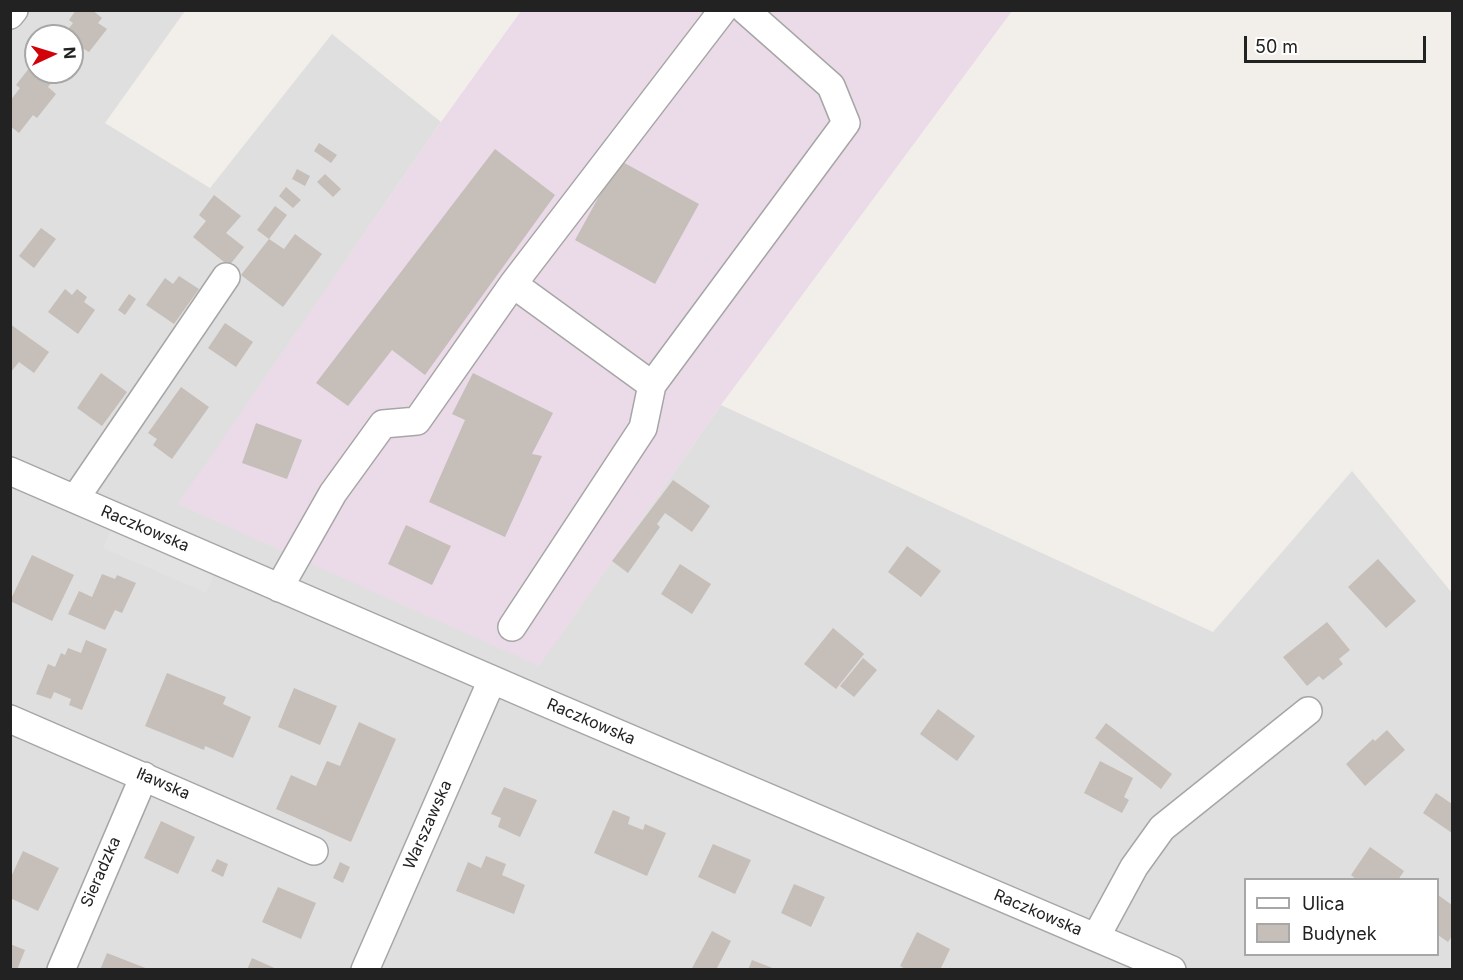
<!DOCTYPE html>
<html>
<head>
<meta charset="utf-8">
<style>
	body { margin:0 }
	#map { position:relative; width:1463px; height:980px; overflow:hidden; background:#f2eee9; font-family:Inter,sans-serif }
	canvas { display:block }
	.frame { position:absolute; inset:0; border:12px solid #222; pointer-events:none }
	.legend { position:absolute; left:1244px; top:878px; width:195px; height:78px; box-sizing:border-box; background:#fff; border:2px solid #a7a7a7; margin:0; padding:8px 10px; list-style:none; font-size:18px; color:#222 }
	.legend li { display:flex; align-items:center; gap:12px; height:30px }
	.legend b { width:30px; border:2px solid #a7a7a7 }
	.north { position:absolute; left:24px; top:24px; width:60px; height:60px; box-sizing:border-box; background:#fff; border:2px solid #a7a7a7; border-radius:50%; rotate:86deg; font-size:16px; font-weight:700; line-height:24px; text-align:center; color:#222 }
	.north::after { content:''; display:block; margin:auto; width:21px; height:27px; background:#d10209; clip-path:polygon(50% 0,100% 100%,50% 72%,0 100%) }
	.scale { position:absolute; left:1244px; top:36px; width:182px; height:27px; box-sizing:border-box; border:3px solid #222; border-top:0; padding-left:8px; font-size:18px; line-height:21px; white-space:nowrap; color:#222; -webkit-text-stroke:4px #fff; paint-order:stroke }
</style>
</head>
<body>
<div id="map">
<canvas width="1463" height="980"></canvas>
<div class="frame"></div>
<ul class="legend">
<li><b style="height:8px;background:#fff"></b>Ulica</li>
<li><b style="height:16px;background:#c6beb8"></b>Budynek</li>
</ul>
<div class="north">N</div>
<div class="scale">50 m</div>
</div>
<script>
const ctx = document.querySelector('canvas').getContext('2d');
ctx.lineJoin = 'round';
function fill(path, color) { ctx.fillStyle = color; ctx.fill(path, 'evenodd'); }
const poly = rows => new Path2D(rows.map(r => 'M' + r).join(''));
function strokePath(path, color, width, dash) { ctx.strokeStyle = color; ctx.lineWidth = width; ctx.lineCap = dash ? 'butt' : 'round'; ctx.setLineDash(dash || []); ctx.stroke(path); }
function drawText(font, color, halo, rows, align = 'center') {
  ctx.font = font + ' Inter,sans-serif'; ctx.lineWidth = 4.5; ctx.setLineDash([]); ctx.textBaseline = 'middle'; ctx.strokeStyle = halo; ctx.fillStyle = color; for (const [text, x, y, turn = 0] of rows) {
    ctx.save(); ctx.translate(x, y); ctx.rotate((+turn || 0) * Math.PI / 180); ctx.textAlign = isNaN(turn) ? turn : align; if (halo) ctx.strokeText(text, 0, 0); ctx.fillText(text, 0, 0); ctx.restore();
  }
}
fill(poly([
	[10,11,185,11,105,123,210,188,332,34,441,122,179,504,539,665,721,405,1213,632,1352,471,1452,593,1452,969,11,969],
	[36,36,72,36,72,72,36,72],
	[1246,880,1438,880,1438,954,1246,954]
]), '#e0dfdf');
fill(poly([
	[521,11,1012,11,721,405,539,666,178,504,441,122]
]), '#ebdbe8');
fill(poly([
	[116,517,220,562,206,593,103,548]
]), '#e2e2e2');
fill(poly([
	[76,10,92,10,102,18,98,23,107,29,89,52,84,49,72,64,72,36,63,36,73,23,69,20],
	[30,67,51,83,48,87,56,94,37,118,33,115,19,133,10,126,10,101,20,88,16,85],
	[319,143,337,155,331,163,314,151],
	[495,149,555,195,425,375,392,350,348,406,316,383],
	[619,160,699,204,655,284,575,240],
	[297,169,310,176,305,186,292,179],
	[325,174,341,189,333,197,317,182],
	[286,187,301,200,293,208,279,196],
	[214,195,241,216,226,233,244,247,229,266,193,237,206,221,199,215],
	[275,206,287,215,269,239,257,230],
	[41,228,56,239,34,268,19,256],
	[295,234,322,254,283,307,241,275,269,239,284,249],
	[179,276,199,289,174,324,146,305,165,278,173,284],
	[65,289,72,295,77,289,87,297,84,302,95,310,78,334,48,312],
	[129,294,136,299,125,315,118,310],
	[225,323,253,342,236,367,208,348],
	[10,324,49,352,34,373,19,362,10,373],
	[101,373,127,392,102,426,77,408],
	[473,373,553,413,532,454,542,456,505,537,429,502,465,420,452,414],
	[181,387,209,407,172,459,153,445,157,439,148,433],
	[256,423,302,440,287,479,242,463],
	[673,480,710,506,692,532,665,513,657,524,660,527,628,573,612,561],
	[406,525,451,546,432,585,388,564],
	[907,546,941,571,921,597,888,572],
	[32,555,74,575,52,621,10,601],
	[1378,559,1416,601,1386,628,1348,587],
	[680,564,711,584,692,614,661,594],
	[102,574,115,579,117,575,136,583,122,613,115,610,105,630,68,614,79,591,92,597],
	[1327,622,1350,650,1339,659,1343,664,1323,680,1319,676,1307,686,1283,657],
	[833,628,864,654,836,689,804,664],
	[86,640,107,649,82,710,69,705,71,699,54,692,51,699,36,694,48,664,55,667,61,653,65,655,68,648,81,653],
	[863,658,877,670,854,697,840,686],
	[167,673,226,697,223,704,251,717,233,758,205,746,204,750,145,726],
	[294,688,337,706,320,745,278,727],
	[938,709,975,736,957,761,920,734],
	[359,722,396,739,351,842,276,809,291,775,316,786,327,761,340,766],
	[1106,723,1172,774,1161,789,1095,738],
	[1387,730,1405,750,1365,786,1346,764,1373,739,1375,741],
	[1100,761,1133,778,1124,797,1129,800,1122,813,1084,793],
	[504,787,537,800,520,837,498,827,501,818,491,814],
	[1436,793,1452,804,1452,833,1423,813],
	[613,810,630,817,628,824,643,830,645,824,666,833,647,876,594,853],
	[161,821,195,837,178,874,144,858],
	[713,844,751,860,735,894,698,877],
	[1370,847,1404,871,1398,880,1357,880,1351,875],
	[23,851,59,868,38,911,10,898,10,879],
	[486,856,506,864,502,875,525,885,514,914,456,891,468,862,481,868],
	[217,859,228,864,223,877,211,871],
	[340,862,350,867,343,883,333,878],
	[794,884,825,897,811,927,781,913],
	[278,887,316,903,301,939,262,922],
	[1438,895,1452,905,1452,936,1448,942,1438,935],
	[712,931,731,941,716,970,691,970],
	[917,932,950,949,940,970,907,970,900,966],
	[10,944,25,950,17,970,10,970],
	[107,953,148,969,148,970,100,970],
	[252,958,279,970,247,970],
	[752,960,775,969,775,970,748,970]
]), '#c6beb8');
const minor = poly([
	[10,15,14,10],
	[513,284,723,10],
	[10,471,544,702,1172,970],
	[75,499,226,277],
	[279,588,333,493,383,424,417,421,513,284,652,385,846,123,831,86,745,10],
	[512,627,643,428,652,385],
	[10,719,314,851],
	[1096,937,1134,867,1162,828,1308,711],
	[61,970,144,776],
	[365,970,492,680]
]);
strokePath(minor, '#a6a6a6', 30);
strokePath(minor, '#fff', 27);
drawText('16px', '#222', '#fff', [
	["Raczkowska",145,529,23],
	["Raczkowska",591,722,23],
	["Iławska",163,784,23],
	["Warszawska",428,825,-66],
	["Sieradzka",101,872,-66],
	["Raczkowska",1038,913,23]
]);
</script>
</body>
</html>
